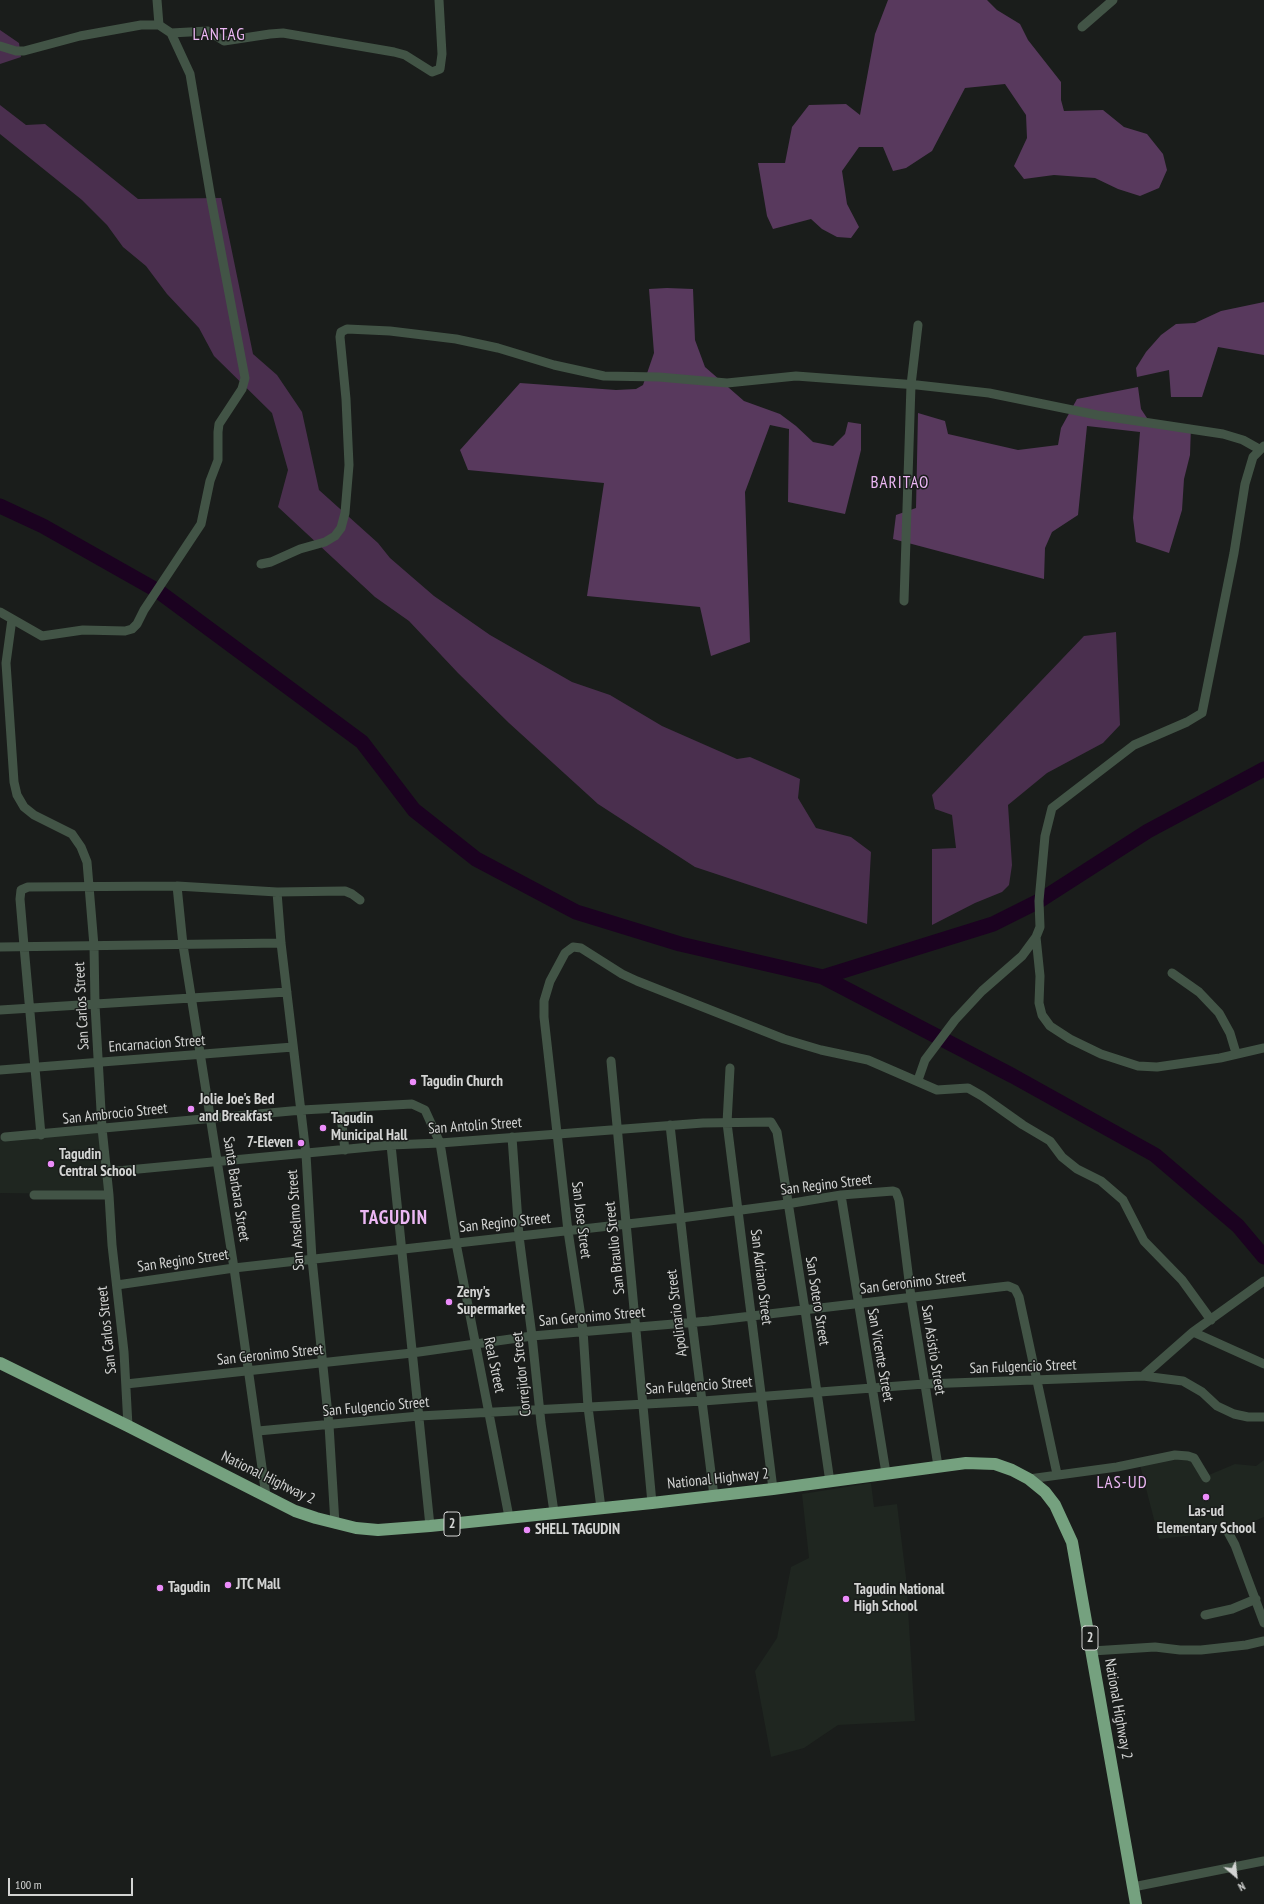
<!DOCTYPE html>
<html>
<head>
<meta charset="utf-8">
<style>
	body { margin:0 }
	#map { position:relative; width:1264px; height:1904px; overflow:hidden; background:#1a1d1b; font-family:"PT Sans Narrow",sans-serif }
	canvas { display:block }
	.north { position:absolute; left:1216px; top:1856px; width:40px; height:40px; -webkit-text-stroke:3px #1a1d1b; paint-order:stroke; rotate:152deg; font-size:11px; font-weight:700; line-height:16px; text-align:center; color:#d3d4d3 }
	.north::after { content:''; display:block; margin:auto; width:14px; height:18px; background:#d3d4d3; clip-path:polygon(50% 0,100% 100%,50% 72%,0 100%) }
	.scale { position:absolute; left:8px; top:1878px; width:125px; height:18px; box-sizing:border-box; border:2px solid #d3d4d3; border-top:0; padding-left:5px; font-size:12px; line-height:14px; white-space:nowrap; color:#d3d4d3; -webkit-text-stroke:3px #1a1d1b; paint-order:stroke }
</style>
</head>
<body>
<div id="map">
<canvas width="1264" height="1904"></canvas>
<div class="north">N</div>
<div class="scale">100 m</div>
</div>
<script>
const ctx = document.querySelector('canvas').getContext('2d');
ctx.lineJoin = 'round';
function fill(path, color) { ctx.fillStyle = color; ctx.fill(path, 'evenodd'); }
const poly = rows => new Path2D(rows.map(r => 'M' + r).join(''));
function strokePath(path, color, width, dash) { ctx.strokeStyle = color; ctx.lineWidth = width; ctx.lineCap = dash ? 'butt' : 'round'; ctx.setLineDash(dash || []); ctx.stroke(path); }
function drawText(font, color, halo, rows, align = 'center') {
  ctx.font = font + ' "PT Sans Narrow",sans-serif'; ctx.lineWidth = 3; ctx.setLineDash([]); ctx.textBaseline = 'middle'; ctx.strokeStyle = halo; ctx.fillStyle = color; for (const [text, x, y, turn = 0] of rows) {
    ctx.save(); ctx.translate(x, y); ctx.rotate((+turn || 0) * Math.PI / 180); ctx.textAlign = isNaN(turn) ? turn : align; if (halo) ctx.strokeText(text, 0, 0); ctx.fillText(text, 0, 0); ctx.restore();
  }
}
fill(poly([
	[100,1133,105,1191,76,1194,0,1193,0,1138],
	[1193,1458,1204,1477,1235,1464,1256,1466,1264,1460,1264,1517,1231,1531,1159,1539,1140,1465,1165,1459],
	[871,1483,874,1507,897,1504,906,1577,915,1721,838,1725,804,1748,771,1757,755,1671,777,1638,791,1567,809,1558,802,1494]
]), '#1f2620');
fill(poly([
	[0,30,19,43,21,57,0,64],
	[0,105,26,125,45,124,138,199,221,198,253,354,277,375,302,412,319,490,378,543,390,558,434,596,490,635,572,682,610,695,662,726,737,759,750,757,800,779,798,798,816,828,851,837,871,852,867,924,695,867,598,804,509,723,458,673,409,621,375,597,278,507,288,470,272,413,214,356,199,328,167,294,146,266,123,247,107,225,82,200,0,134],
	[1116,632,1120,725,1103,743,1047,773,1008,805,1012,865,1009,885,1002,892,975,903,932,925,932,849,956,848,952,815,935,809,932,795,1084,636]
]), '#4a2f4e');
fill(poly([
	[888,0,987,0,997,10,1020,24,1028,40,1061,82,1061,100,1064,111,1103,110,1124,127,1147,134,1163,154,1167,170,1159,188,1140,196,1118,189,1095,178,1054,175,1024,179,1014,166,1027,138,1026,115,1005,84,965,88,932,151,906,168,893,171,883,147,859,147,842,171,847,204,859,227,851,238,837,237,822,229,811,219,773,229,767,216,758,163,785,163,792,127,809,105,846,104,860,115,875,34],
	[667,288,693,289,695,340,705,367,744,401,780,414,796,426,813,442,833,446,845,434,848,422,861,424,861,450,845,514,788,502,789,429,770,425,745,492,750,642,711,656,700,607,587,596,604,483,468,470,460,450,520,383,616,390,636,389,643,385,654,353,649,289],
	[1264,302,1264,355,1218,347,1202,397,1171,397,1169,370,1137,377,1136,368,1146,352,1161,335,1176,324,1195,323,1221,311],
	[1138,387,1141,409,1149,421,1191,425,1190,455,1184,479,1182,510,1169,553,1136,542,1133,518,1140,432,1087,426,1078,515,1052,532,1045,548,1044,579,893,539,896,515,916,508,918,413,945,421,948,434,1018,450,1058,445,1061,428,1077,399]
]), '#58395d');
strokePath(poly([
	[0,506,43,526,158,591,362,742,414,810,476,859,576,912,680,944,823,977,1013,1076,1155,1155,1238,1226,1264,1257],
	[823,977,993,924,1039,901,1148,831,1264,769]
]), '#1b0220', 15);
strokePath(poly([
	[157,0,159,25],
	[1082,27,1113,0],
	[171,33,208,31,224,41,270,34,283,33,394,52,405,55,432,72,440,69,442,54,439,0],
	[0,46,16,51,24,51,80,36,141,25,159,25,171,33,190,74,210,193,245,378,242,389,219,424,218,432,218,460,210,481,201,524,144,610,137,624,132,629,125,631,83,630,42,636,0,612],
	[261,564,271,562,300,549,325,542,335,536,341,528,345,513,349,465,346,399,340,337,341,332,347,329,390,331,456,339,498,348,554,365,604,376,659,377,727,383,796,376,917,385,989,393,1097,415,1223,434,1243,440,1259,449],
	[904,601,911,385,918,325],
	[12,619,6,663,14,782,17,795,24,807,34,815,72,834,81,847,87,862,94,946,95,1005,102,1128,109,1195,112,1245,124,1352,128,1426],
	[177,886,183,945,234,1268,266,1496],
	[277,892,281,943,306,1154,312,1259,329,1425,335,1524],
	[1036,937,1040,976,1039,1003,1042,1015,1050,1026,1070,1039,1101,1054,1138,1066,1157,1067,1220,1058,1264,1048],
	[0,947,281,943],
	[1172,973,1199,992,1219,1013,1230,1033,1236,1053],
	[0,1010,287,992],
	[611,1061,652,1503],
	[730,1068,727,1123,773,1489],
	[0,1070,293,1047],
	[918,1080,925,1060,955,1020,982,991,1022,956,1036,937,1040,927,1039,901,1045,836,1052,808,1134,745,1187,722,1202,713,1234,553,1245,484,1253,457,1264,446],
	[340,1108,345,1150],
	[670,1125,692,1322,714,1496],
	[41,1135,24,946,20,899,21,890,28,887,177,886,277,892,345,891,352,894,360,900],
	[5,1137,302,1110,412,1104,425,1110,440,1143,456,1243,509,1517],
	[512,1137,519,1236,532,1336,541,1423,554,1512],
	[391,1145,430,1526],
	[107,1172,391,1145,440,1143,703,1123,771,1122,777,1132,805,1310,830,1482],
	[34,1195,109,1195],
	[841,1195,886,1473],
	[117,1285,234,1268,681,1218,787,1204,841,1195,893,1191,896,1192,899,1200,911,1297,938,1466],
	[1193,1332,1264,1364],
	[1143,1376,1193,1332,1264,1281],
	[126,1384,412,1353,532,1336,709,1321,1008,1286,1015,1289,1019,1297,1057,1474],
	[258,1431,419,1416,703,1401,924,1384,1143,1376,1183,1381,1202,1392,1217,1406,1234,1414,1248,1417,1264,1417],
	[1029,1479,1117,1467,1175,1455,1188,1456,1194,1458,1206,1478],
	[601,1508,588,1407,583,1330,568,1231,544,1017,544,1001,550,981,565,953,573,947,581,948,622,974,637,981,784,1039,821,1050,868,1060,937,1090,968,1088,982,1096,1023,1125,1050,1141,1062,1157,1077,1169,1101,1181,1123,1200,1144,1241,1182,1280,1211,1320],
	[1228,1532,1235,1545,1264,1623],
	[1205,1615,1232,1609,1256,1599],
	[1092,1651,1155,1647,1180,1650,1201,1650,1246,1645,1264,1641],
	[1133,1887,1264,1861]
]), '#425446', 9);
strokePath(poly([
	[0,1363,128,1426,295,1511,316,1518,356,1528,378,1530,430,1526,652,1503,773,1489,966,1463,995,1464,1012,1470,1029,1479,1045,1492,1055,1505,1072,1542,1136,1904]
]), '#75a17f', 12);
for (const [x, y, r, color] of [
	[413,1082,4,"#ec8cfa"],
	[191,1109,4,"#ec8cfa"],
	[323,1128,4,"#ec8cfa"],
	[301,1143,4,"#ec8cfa"],
	[51,1164,4,"#ec8cfa"],
	[449,1302,4,"#ec8cfa"],
	[1206,1497,4,"#ec8cfa"],
	[527,1530,4,"#ec8cfa"],
	[228,1585,4,"#ec8cfa"],
	[160,1588,4,"#ec8cfa"],
	[846,1599,4,"#ec8cfa"]
]) { const dot = new Path2D(); dot.arc(x, y, r, 0, 2 * Math.PI); ctx.fillStyle = color; ctx.fill(dot); strokePath(dot, '#1a1d1b', 1.5); }
for (const [x, y, w] of [
	[452,1524,16],
	[1090,1638,16]
]) { const box = new Path2D(); box.roundRect(x - w / 2, y - 12, w, 24, 3); ctx.fillStyle = '#1a1d1b'; ctx.fill(box); strokePath(box, '#d3d4d3', 1); }
drawText('bold 14px', '#d3d4d3', null, [
	["2",452,1524],
	["2",1090,1638]
]);
drawText('15px', '#d3d4d3', '#1a1d1b', [
	["San Carlos Street",82,1006,-93],
	["Encarnacion Street",157,1044,-4],
	["San Ambrocio Street",115,1114,-6],
	["San Antolin Street",475,1126,-4],
	["San Regino Street",826,1185,-7],
	["Santa Barbara Street",236,1189,81],
	["San Anselmo Street",296,1220,-94],
	["San Jose Street",581,1220,83],
	["San Regino Street",505,1223,-6],
	["San Braulio Street",615,1248,-96],
	["San Regino Street",183,1261,-8],
	["San Adriano Street",761,1277,83],
	["San Geronimo Street",913,1283,-7],
	["San Sotero Street",817,1301,81],
	["Apolinario Street",677,1313,-97],
	["San Geronimo Street",592,1317,-5],
	["San Carlos Street",107,1330,-96],
	["San Asistio Street",933,1350,81],
	["San Geronimo Street",270,1355,-6],
	["San Vicente Street",880,1355,80],
	["Real Street",494,1365,78],
	["San Fulgencio Street",1023,1367,-2],
	["Correjidor Street",522,1374,-96],
	["San Fulgencio Street",699,1386,-4],
	["San Fulgencio Street",376,1407,-5],
	["National Highway 2",268,1478,26],
	["National Highway 2",718,1479,-6],
	["National Highway 2",1118,1709,80]
]);
drawText('bold 15px', '#d3d4d3', '#1a1d1b', [
	["Tagudin Church",421,1082],
	["Jolie Joe's Bed",199,1100],
	["and Breakfast",199,1117],
	["Tagudin",331,1119],
	["Municipal Hall",331,1136],
	["7-Eleven",293,1143,"right"],
	["Tagudin",59,1155],
	["Central School",59,1172],
	["Zeny's",457,1293],
	["Supermarket",457,1310],
	["Las-ud",1206,1512,"center"],
	["Elementary School",1206,1529,"center"],
	["SHELL TAGUDIN",535,1530],
	["JTC Mall",236,1585],
	["Tagudin",168,1588],
	["Tagudin National",854,1590],
	["High School",854,1607]
], 'left');
ctx.letterSpacing = '1px';
drawText('17px', '#ecb7f4', '#1a1d1b', [
	["LANTAG",219,35],
	["BARITAO",900,483],
	["LAS-UD",1122,1483]
]);
ctx.letterSpacing = '0px';
ctx.letterSpacing = '1px';
drawText('bold 19px', '#ecb7f4', '#1a1d1b', [
	["TAGUDIN",394,1219]
]);
ctx.letterSpacing = '0px';
</script>
</body>
</html>
